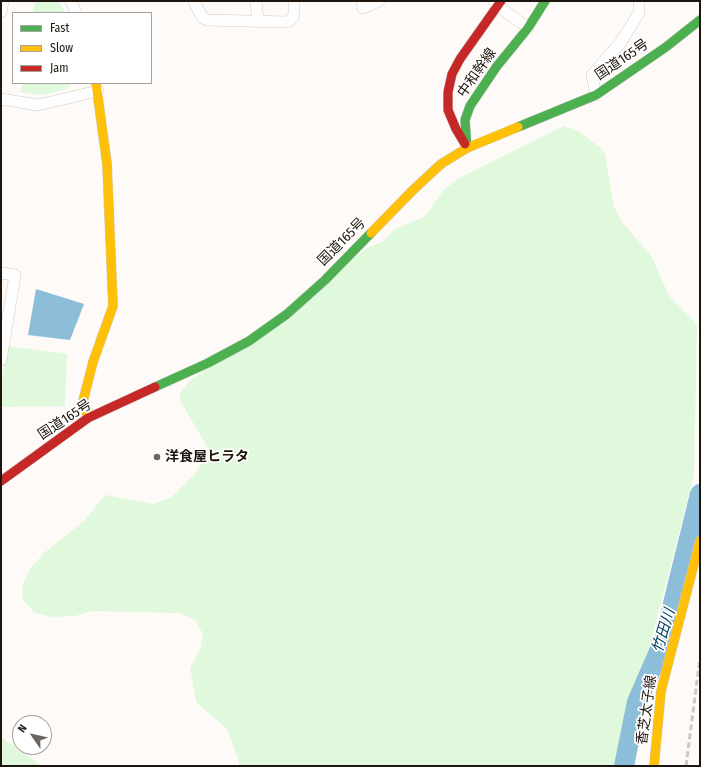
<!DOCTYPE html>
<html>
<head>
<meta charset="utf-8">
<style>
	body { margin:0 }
	#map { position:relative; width:701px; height:767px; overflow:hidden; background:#fdfaf8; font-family:"Fira Sans Condensed",sans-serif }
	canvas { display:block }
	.frame { position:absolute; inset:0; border:2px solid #1e160e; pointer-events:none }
	.legend { position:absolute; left:12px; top:12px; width:140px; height:72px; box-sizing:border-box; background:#fff; border:1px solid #a5a29f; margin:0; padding:5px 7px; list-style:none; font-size:12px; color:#1e160e }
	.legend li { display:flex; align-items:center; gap:8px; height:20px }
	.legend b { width:20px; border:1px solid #a5a29f }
	.north { position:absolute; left:12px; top:715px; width:40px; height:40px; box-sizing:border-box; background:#fff; border:1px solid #a5a29f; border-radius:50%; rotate:304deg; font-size:11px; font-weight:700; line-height:16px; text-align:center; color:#1e160e }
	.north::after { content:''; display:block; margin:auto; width:14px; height:18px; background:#6c6660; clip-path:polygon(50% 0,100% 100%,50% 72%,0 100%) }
</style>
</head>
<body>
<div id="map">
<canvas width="701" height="767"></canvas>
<div class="frame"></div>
<ul class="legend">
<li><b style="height:5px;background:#4caf50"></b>Fast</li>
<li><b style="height:5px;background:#ffc107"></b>Slow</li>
<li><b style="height:5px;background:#c62828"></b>Jam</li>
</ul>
<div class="north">N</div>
</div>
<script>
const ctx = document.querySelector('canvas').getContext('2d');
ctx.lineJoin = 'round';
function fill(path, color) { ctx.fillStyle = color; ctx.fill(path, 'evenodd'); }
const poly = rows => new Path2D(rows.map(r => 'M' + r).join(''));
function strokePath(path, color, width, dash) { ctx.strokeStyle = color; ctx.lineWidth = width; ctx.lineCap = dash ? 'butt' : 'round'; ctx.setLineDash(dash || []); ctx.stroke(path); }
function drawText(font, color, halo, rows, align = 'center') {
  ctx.font = font + ' "Fira Sans Condensed","Noto Sans JP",sans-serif'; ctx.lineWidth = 3.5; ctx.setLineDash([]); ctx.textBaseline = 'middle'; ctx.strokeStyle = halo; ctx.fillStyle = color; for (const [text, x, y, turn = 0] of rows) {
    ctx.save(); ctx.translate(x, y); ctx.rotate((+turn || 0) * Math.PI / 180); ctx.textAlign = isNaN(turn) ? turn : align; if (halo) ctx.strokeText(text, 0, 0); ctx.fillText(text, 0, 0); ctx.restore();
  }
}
fill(poly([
	[35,1,59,1,65,13,33,13],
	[22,83,72,83,67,89,42,95,20,92],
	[564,126,579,132,600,147,605,154,614,207,622,222,652,257,669,296,692,319,697,326,694,475,654,629,628,766,239,766,239,761,227,729,196,702,190,668,200,650,203,634,195,620,179,613,92,611,75,616,52,617,35,613,23,600,23,583,31,568,44,553,84,521,105,495,153,504,172,497,196,473,209,450,181,402,179,394,190,381,367,248,382,242,395,229,424,217,444,190,457,179],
	[7,346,67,354,65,406,1,407,1,382],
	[1,737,42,766,1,766]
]), '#e0f8db');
fill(poly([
	[36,289,84,304,70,340,28,335]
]), '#8dbed9');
strokePath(poly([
	[624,766,637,702,664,640,700,494]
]), '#8dbed9', 20);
const street = poly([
	[71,1,76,13],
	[194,1,202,17,207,20,288,22,294,16,294,1],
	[256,1,258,22],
	[362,1,363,8,379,1],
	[494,1,498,6,528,28],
	[1,12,3,1],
	[596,95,592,75,621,42,639,13,639,1],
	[1,99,38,105,98,91],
	[1,273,15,275,1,360]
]);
const fast = poly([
	[518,127,596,95,666,47,700,20],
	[467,148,465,120,470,106,497,66,528,28,545,1],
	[155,387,208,363,249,341,287,314,325,280,371,233]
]);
const slow = poly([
	[371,233,413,190,441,164,467,148,518,127],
	[88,418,83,401,93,362,113,306,107,164,96,83],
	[654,766,661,691,700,541]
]);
const jam = poly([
	[465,144,456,129,448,110,448,92,452,74,460,59,501,1],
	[1,481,88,418,155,387]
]);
strokePath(street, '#cfcac5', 12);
strokePath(fast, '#cfcac5', 10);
strokePath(slow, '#cfcac5', 10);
strokePath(jam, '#cfcac5', 10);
strokePath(street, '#fffefe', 11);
strokePath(fast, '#4caf50', 9);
strokePath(slow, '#ffc107', 9);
strokePath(jam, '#c62828', 9);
strokePath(poly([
	[686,766,700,658]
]), '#cccac9', 3, [6, 3]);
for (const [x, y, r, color] of [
	[157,457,4,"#6c6660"]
]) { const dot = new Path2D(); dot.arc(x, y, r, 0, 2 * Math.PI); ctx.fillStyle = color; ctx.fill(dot); strokePath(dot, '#fff', 1.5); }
drawText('14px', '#1e160e', '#fff', [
	["国道165号",622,60,-34],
	["中和幹線",477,73,-55],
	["国道165号",342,242,-45],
	["国道165号",65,420,-33],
	["香芝太子線",647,710,-82]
]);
drawText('bold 14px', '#1e160e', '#fff', [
	["洋食屋ヒラタ",165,457]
], 'left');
drawText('italic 15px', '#00405b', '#fff', [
	["竹田川",664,631,-73]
]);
</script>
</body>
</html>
